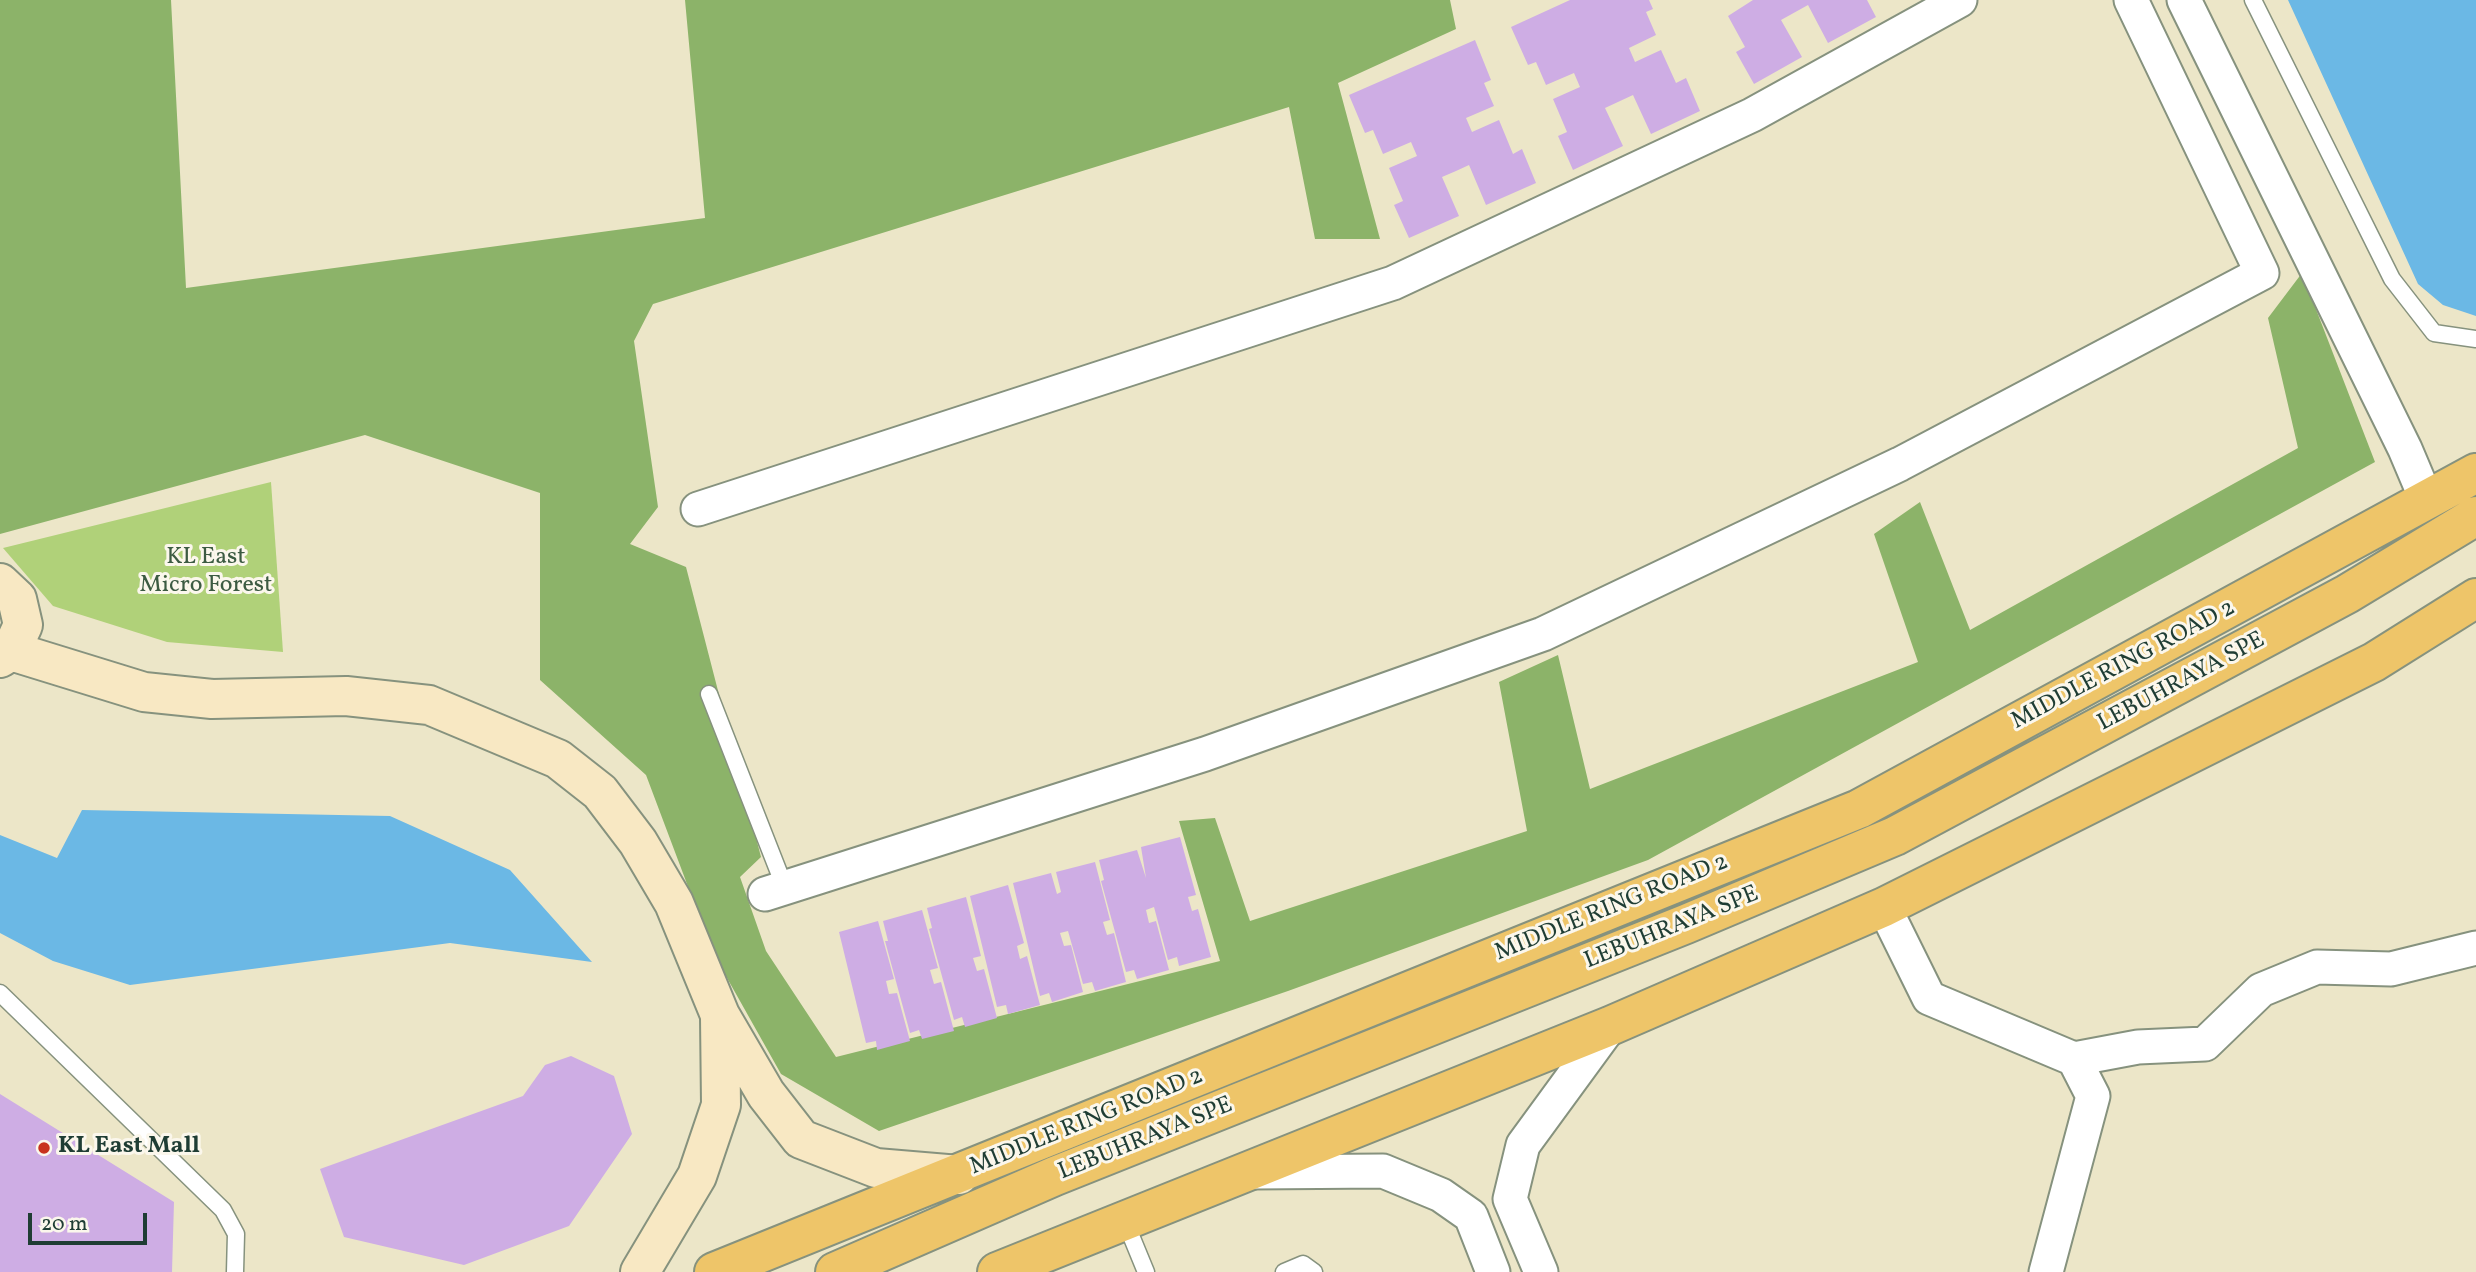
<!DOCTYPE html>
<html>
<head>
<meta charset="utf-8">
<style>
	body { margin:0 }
	#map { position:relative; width:2476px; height:1272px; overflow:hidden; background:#ece6c8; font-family:Vollkorn,serif }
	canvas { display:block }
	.scale { position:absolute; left:28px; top:1213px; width:119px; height:32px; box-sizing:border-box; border:4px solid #1f3d34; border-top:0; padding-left:9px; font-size:21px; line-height:24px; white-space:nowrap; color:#1f3d34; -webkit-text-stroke:5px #fbf7ec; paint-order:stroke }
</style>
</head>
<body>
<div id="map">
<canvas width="2476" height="1272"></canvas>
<div class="scale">20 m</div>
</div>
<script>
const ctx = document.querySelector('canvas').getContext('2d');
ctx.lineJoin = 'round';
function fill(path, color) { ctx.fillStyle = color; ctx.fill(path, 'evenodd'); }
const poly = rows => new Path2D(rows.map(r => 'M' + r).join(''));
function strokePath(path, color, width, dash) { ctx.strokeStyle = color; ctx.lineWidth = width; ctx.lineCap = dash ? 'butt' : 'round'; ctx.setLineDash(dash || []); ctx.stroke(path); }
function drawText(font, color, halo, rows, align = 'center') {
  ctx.font = font + ' Vollkorn,serif'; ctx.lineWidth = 6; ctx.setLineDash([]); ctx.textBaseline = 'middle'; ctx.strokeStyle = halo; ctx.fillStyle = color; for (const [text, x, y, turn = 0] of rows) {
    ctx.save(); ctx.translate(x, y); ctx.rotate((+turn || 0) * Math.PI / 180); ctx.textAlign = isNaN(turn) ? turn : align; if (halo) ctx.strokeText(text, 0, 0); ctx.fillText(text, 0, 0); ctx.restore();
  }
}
fill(poly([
	[271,482,283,652,167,642,53,606,3,548]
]), '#b0d179');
fill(poly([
	[0,0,171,0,186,288,705,218,685,0,1450,0,1456,29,1338,83,1380,239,1315,239,1289,107,653,304,634,341,658,507,630,544,686,567,761,857,740,877,766,951,836,1057,1220,961,1179,821,1215,818,1250,921,1527,831,1499,682,1558,655,1590,789,1918,662,1874,534,1920,502,1970,630,2298,448,2268,318,2302,273,2375,462,1648,860,1288,991,879,1131,781,1074,713,953,646,775,540,680,540,493,365,435,0,534]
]), '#8cb369');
fill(poly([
	[2288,0,2476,0,2476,316,2443,305,2418,284],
	[82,810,390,816,510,870,592,962,450,943,130,985,53,961,0,933,0,835,57,858]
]), '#6bb8e5');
fill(poly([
	[1570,0,1649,0,1653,9,1646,12,1656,35,1629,48,1635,62,1661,50,1676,83,1686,78,1700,111,1651,134,1633,95,1605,108,1623,146,1573,170,1558,136,1567,132,1553,99,1580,87,1574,73,1546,85,1536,62,1528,65,1511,27],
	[1753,0,1867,0,1876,17,1828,43,1808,5,1781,20,1802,57,1754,84,1736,52,1745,47,1728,16],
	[1475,40,1491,80,1484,83,1494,106,1466,118,1472,132,1499,120,1513,154,1522,149,1536,183,1486,205,1469,165,1456,171,1442,177,1459,216,1409,238,1394,205,1403,201,1389,168,1417,156,1411,142,1383,154,1373,130,1365,133,1349,95],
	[1180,837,1196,895,1188,897,1192,911,1198,909,1211,957,1179,966,1177,957,1168,960,1154,907,1146,910,1149,923,1156,921,1169,970,1137,979,1134,970,1126,972,1101,881,1104,880,1099,860,1137,850,1146,878,1141,847],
	[1095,862,1110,920,1103,922,1107,935,1114,933,1126,982,1095,991,1092,982,1083,984,1068,931,1060,933,1064,946,1071,945,1083,992,1052,1002,1049,993,1040,996,1013,883,1051,873,1057,894,1061,892,1056,872],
	[1008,885,1024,943,1017,946,1020,959,1027,956,1040,1005,1008,1014,1006,1005,997,1007,970,896],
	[966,897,981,956,973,958,977,971,984,969,997,1018,965,1027,962,1017,954,1020,929,929,932,928,927,908],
	[922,910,938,968,930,970,934,984,941,982,954,1031,922,1039,919,1030,910,1033,885,941,888,941,883,921],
	[878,921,894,979,886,981,889,994,897,993,910,1041,877,1050,876,1041,866,1043,839,932],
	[571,1056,614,1076,632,1134,569,1226,464,1265,344,1237,320,1169,523,1096,545,1065],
	[0,1094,174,1202,172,1272,0,1272]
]), '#ceade4');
const lane = poly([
	[2253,0,2392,279,2434,333,2476,339],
	[709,694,785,888],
	[0,993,223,1210,236,1234,235,1272],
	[1125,1221,1146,1272],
	[1284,1272,1303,1264,1314,1272]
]);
const street = poly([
	[2184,0,2405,449,2427,501],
	[698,509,1393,283,1752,115,1960,0],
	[765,894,1205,754,1543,634,1900,464,2262,273,2131,0],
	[1884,907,1929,998,2074,1059,2093,1096,2046,1272],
	[2074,1059,2138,1047,2205,1044,2261,990,2317,967,2391,969,2476,948],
	[1254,1172,1383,1171,1441,1195,1471,1216,1493,1272],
	[1541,1272,1510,1199,1523,1145,1610,1026]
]);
const secondary = poly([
	[0,583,17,599,23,625,11,651,0,658],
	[11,651,144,692,212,699,346,696,429,705,558,759,600,792,638,842,674,903,720,1015,766,1094,801,1139,876,1168,959,1175],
	[640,1272,697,1176,721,1105,720,1018]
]);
const highway = poly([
	[714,1272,1859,809,2476,473],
	[835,1272,1055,1176,1686,924,1895,836,2347,594,2476,516],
	[997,1272,1610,1026,1884,907,2374,662,2476,598]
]);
strokePath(lane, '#86927e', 19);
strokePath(street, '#86927e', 37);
strokePath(secondary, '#86927e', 42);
strokePath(highway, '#86927e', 42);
strokePath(lane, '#fff', 16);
strokePath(street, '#fff', 33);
strokePath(secondary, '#f8e8c3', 38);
strokePath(highway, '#eec569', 38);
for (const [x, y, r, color] of [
	[44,1148,7,"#c8321e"]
]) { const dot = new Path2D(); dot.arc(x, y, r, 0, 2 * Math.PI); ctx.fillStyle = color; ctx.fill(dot); strokePath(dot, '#fbf7ec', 2.5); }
drawText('24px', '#3c5b42', '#fbf7ec', [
	["KL East",206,559],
	["Micro Forest",206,587]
]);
drawText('24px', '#1f3d34', '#fbf7ec', [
	["MIDDLE RING ROAD 2",2124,666,-28],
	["LEBUHRAYA SPE",2182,683,-28],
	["MIDDLE RING ROAD 2",1612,909,-22],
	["LEBUHRAYA SPE",1672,929,-22],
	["MIDDLE RING ROAD 2",1087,1123,-22],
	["LEBUHRAYA SPE",1146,1140,-22]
]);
drawText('bold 24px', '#1f3d34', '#fbf7ec', [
	["KL East Mall",58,1148]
], 'left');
</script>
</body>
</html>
